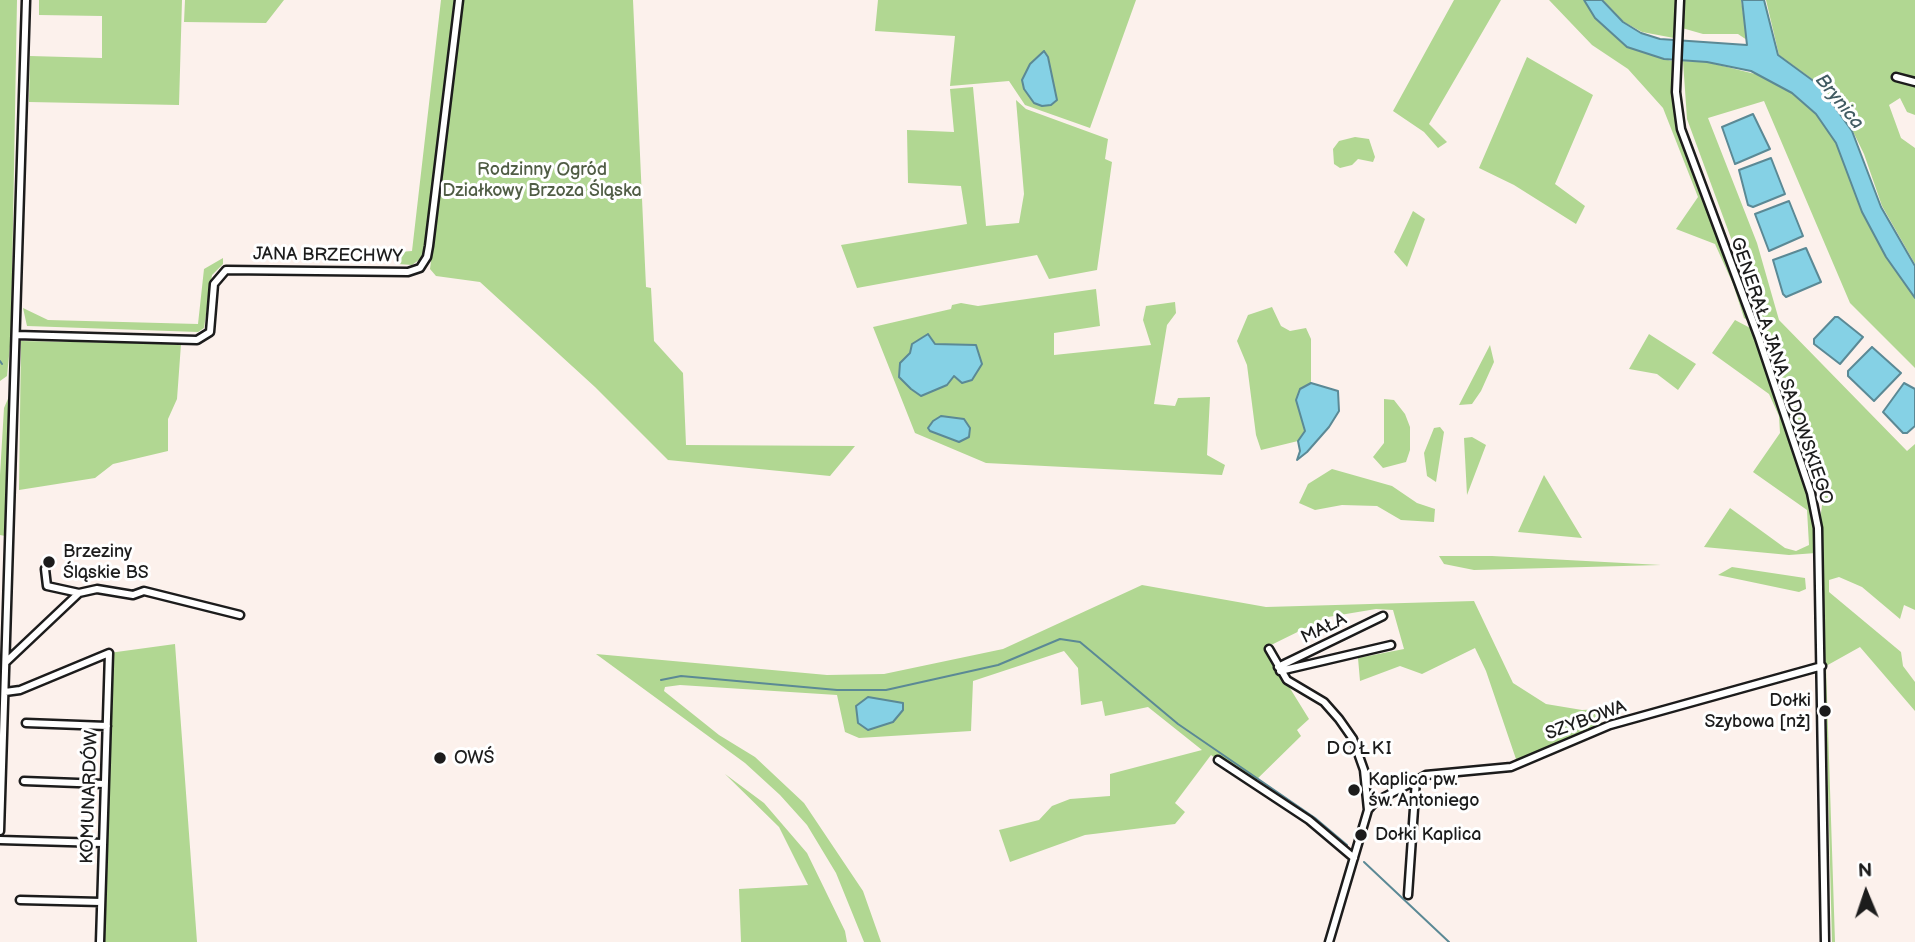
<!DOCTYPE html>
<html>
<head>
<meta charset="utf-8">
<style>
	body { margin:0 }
	#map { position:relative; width:1915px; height:942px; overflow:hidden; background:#fcf1ec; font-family:"Balsamiq Sans",sans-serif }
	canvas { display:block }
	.north { position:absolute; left:1831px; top:858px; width:70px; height:70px; -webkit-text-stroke:5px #fff; paint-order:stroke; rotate:358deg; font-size:19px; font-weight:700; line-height:28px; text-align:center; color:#1c1c1c }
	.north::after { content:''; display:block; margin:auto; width:24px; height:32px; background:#1c1c1c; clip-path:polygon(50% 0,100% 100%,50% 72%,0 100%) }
</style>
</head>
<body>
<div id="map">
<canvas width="1915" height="942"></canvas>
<div class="north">N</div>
</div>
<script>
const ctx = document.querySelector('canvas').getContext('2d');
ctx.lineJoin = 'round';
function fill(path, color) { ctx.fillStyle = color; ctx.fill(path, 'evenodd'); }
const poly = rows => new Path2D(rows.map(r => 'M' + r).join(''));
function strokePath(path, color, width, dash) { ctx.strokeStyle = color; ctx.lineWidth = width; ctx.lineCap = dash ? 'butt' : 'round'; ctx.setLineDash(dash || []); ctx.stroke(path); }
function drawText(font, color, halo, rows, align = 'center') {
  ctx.font = font + ' "Balsamiq Sans",sans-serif'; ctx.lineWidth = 6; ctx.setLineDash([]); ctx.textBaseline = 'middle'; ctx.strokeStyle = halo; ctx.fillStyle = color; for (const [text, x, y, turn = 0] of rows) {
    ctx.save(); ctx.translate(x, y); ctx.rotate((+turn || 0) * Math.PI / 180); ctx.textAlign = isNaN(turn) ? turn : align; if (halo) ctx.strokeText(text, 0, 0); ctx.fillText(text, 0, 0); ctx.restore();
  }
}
fill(poly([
	[0,0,17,0,11,336,7,376,0,381],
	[39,0,182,0,179,105,29,102,30,56,102,58,102,16,39,15],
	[185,0,284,0,266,23,184,22],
	[441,0,455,0,423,257,412,265,398,264,399,252,412,251],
	[464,0,633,0,646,287,651,288,654,341,683,373,686,445,855,446,830,476,668,460,595,387,480,282,436,276,430,269],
	[878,0,1136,0,1090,128,1025,105,1009,81,950,86,955,36,875,31],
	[1454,0,1501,0,1429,124,1447,142,1438,148,1424,132,1393,111],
	[1549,0,1584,0,1595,18,1664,59,1672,61,1673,93,1681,136,1753,324,1744,318,1733,284,1715,244,1676,229,1698,197,1663,108,1628,69,1592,45],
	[1603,0,1677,0,1674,38,1642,32,1624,22],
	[1683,0,1741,0,1747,40,1738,34,1703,34,1682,28],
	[1766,0,1915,0,1915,115,1907,112,1900,98,1889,105,1901,138,1915,148,1915,264,1882,206,1864,154,1843,111,1819,84,1779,55],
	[1527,57,1593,95,1555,184,1585,206,1576,224,1514,185,1479,168],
	[1683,61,1707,62,1767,77,1792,93,1816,114,1836,143,1862,212,1886,257,1915,298,1915,368,1850,303,1764,101,1708,118,1757,243,1779,320,1907,451,1915,444,1915,610,1904,605,1900,619,1862,587,1839,577,1829,580,1829,592,1901,652,1903,666,1915,682,1915,711,1860,647,1826,666,1835,942,1832,942,1821,513,1824,490,1687,119],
	[973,87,986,226,1019,223,1024,194,1016,100,1026,109,1108,139,1105,159,1112,162,1097,270,1049,279,1037,255,857,288,841,245,967,224,961,186,908,183,907,130,954,132,950,89],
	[1355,137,1369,139,1375,157,1373,162,1358,159,1352,165,1340,168,1334,164,1333,149,1339,141],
	[1413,211,1425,219,1407,267,1394,252],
	[223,258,223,264,212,275,204,328,198,332,27,326,23,308,48,320,198,324,204,269],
	[1096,289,1100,326,1054,333,1054,355,1151,345,1143,320,1146,306,1175,302,1176,313,1167,325,1154,404,1175,406,1178,398,1210,397,1207,455,1225,465,1222,475,986,463,915,433,873,327,951,309,952,305,961,303,978,306],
	[1272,307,1281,326,1290,331,1306,328,1311,339,1311,383,1300,389,1305,431,1298,441,1261,450,1256,435,1247,365,1237,341,1248,315],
	[1735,320,1754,330,1812,500,1816,553,1789,555,1704,547,1730,508,1785,548,1796,551,1809,545,1807,510,1753,472,1780,433,1779,416,1769,394,1712,353],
	[1649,334,1696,364,1678,390,1657,374,1629,369],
	[21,341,181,344,177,399,168,419,168,451,113,464,95,478,19,490],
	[1490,345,1494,362,1481,391,1472,404,1459,405],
	[10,394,12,396,5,536,0,535,0,475,4,408],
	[1384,399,1394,400,1405,414,1410,427,1410,450,1406,462,1383,468,1373,457,1384,443],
	[1440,427,1444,432,1436,482,1427,476,1424,453,1434,428],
	[1472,437,1486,445,1467,495,1464,438],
	[1332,469,1392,486,1417,503,1435,509,1434,522,1401,520,1377,506,1342,505,1315,510,1299,503,1308,484],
	[1544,475,1582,538,1518,532],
	[1439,556,1492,556,1661,565,1474,570,1444,564],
	[1732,567,1805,578,1806,589,1799,592,1718,575],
	[1142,585,1266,607,1474,601,1513,683,1546,704,1582,710,1600,709,1602,724,1517,762,1486,671,1475,648,1422,674,1400,666,1360,681,1358,658,1404,649,1393,610,1376,609,1328,617,1265,648,1309,719,1297,730,1301,736,1251,785,1211,755,1175,803,1185,812,1175,824,1085,835,1010,862,999,830,1039,820,1052,806,1070,799,1110,796,1110,774,1202,750,1148,707,1105,716,1102,701,1081,705,1078,668,1064,651,973,681,971,731,859,738,845,732,837,695,680,685,665,687,664,691,719,735,755,757,804,803,863,891,881,942,864,942,836,873,807,825,780,795,745,763,596,654,827,675,884,674,1003,649],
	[175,644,197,942,100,942,109,653],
	[725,774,764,803,807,853,845,931,847,942,741,942,739,889,808,885,779,827]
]), '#b1d792');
const water = poly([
	[1584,0,1602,0,1623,22,1641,33,1660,39,1747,45,1742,0,1764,0,1778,55,1819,85,1852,131,1881,207,1915,266,1915,298,1886,257,1862,212,1836,143,1816,114,1792,93,1751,71,1707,62,1664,59,1627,47,1595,18,1584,0],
	[1044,51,1048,57,1057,100,1051,105,1042,106,1034,103,1024,89,1022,80,1030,64,1044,51],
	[1753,114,1770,149,1735,164,1722,127,1753,114],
	[1771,158,1785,194,1753,207,1748,205,1739,170,1771,158],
	[1789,201,1803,236,1769,251,1755,214,1789,201],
	[1806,248,1821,282,1786,297,1783,294,1773,260,1806,248],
	[1835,317,1838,317,1863,337,1840,364,1814,344,1814,339,1835,317],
	[928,334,935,344,976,345,982,364,972,380,962,383,954,376,947,385,921,396,911,389,899,377,900,363,910,353,912,344,928,334],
	[1872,347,1901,373,1874,401,1848,376,1848,371,1872,347],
	[1311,383,1338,391,1339,411,1329,427,1307,452,1297,460,1300,451,1298,441,1305,431,1296,400,1300,389,1311,383],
	[1904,383,1915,389,1915,426,1907,433,1903,433,1883,412,1904,383],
	[941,416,964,419,970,428,969,437,959,442,930,431,928,428,933,421,941,416],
	[868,697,903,703,903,710,893,722,868,730,858,723,856,706,868,697]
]);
fill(water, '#85d1e5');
strokePath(water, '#5b8995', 2);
strokePath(poly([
	[0,361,2,364],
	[661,680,681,676,837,690,886,690,998,665,1060,639,1080,642,1178,724,1315,818,1347,845],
	[1364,862,1449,942]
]), '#5b8995', 2);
const minor = poly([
	[1680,0,1676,92,1681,129,1759,338,1811,493,1818,528,1825,942],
	[1896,77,1915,82],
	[16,335,197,340,210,332,214,284,226,270,408,272,420,268,427,257,429,246,459,0],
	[45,569,47,586,79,593],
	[1269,649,1287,680,1324,702,1339,719,1353,739,1364,770,1368,810,1329,942],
	[6,662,79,593,97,589,133,595,144,591,240,615],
	[1278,667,1383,616],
	[1280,671,1391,645],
	[5,692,20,690,109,653,100,942],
	[26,723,107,726],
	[1218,760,1309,820,1354,858],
	[24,781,104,784],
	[1368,810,1375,802,1426,775,1511,767,1610,725,1822,666],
	[0,831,26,0],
	[0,840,102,843],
	[1408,895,1416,780],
	[20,900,101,902]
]);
strokePath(minor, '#1c1c1c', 11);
strokePath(minor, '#fff', 6);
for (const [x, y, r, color] of [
	[49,562,7,"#1c1c1c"],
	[1825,711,7,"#1c1c1c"],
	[440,758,7,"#1c1c1c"],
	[1354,790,7,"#1c1c1c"],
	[1361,835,7,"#1c1c1c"]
]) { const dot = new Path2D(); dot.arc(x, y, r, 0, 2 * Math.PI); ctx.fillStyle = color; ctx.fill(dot); strokePath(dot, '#fff', 2.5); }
drawText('18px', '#505d45', '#fff', [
	["Rodzinny Ogród",542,170],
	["Działkowy Brzoza Śląska",542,191]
]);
drawText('18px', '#1c1c1c', '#fff', [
	["JANA BRZECHWY",328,256,1],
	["GENERAŁA JANA SADOWSKIEGO",1781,371,71],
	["MAŁA",1324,629,-26],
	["SZYBOWA",1586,721,-20],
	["KOMUNARDÓW",90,797,-88]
]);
drawText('18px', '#1c1c1c', '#fff', [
	["Brzeziny",63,552],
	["Śląskie BS",63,573],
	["Dołki",1811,701,"right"],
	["Szybowa [nż]",1811,722,"right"],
	["OWŚ",454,758],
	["Kaplica pw.",1368,780],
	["św. Antoniego",1368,801],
	["Dołki Kaplica",1375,835]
], 'left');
drawText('italic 19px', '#415b62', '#fff', [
	["Brynica",1839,102,51]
]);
ctx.letterSpacing = '2px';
drawText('19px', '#1c1c1c', '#fff', [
	["DOŁKI",1360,749]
]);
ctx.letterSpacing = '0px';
</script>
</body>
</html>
